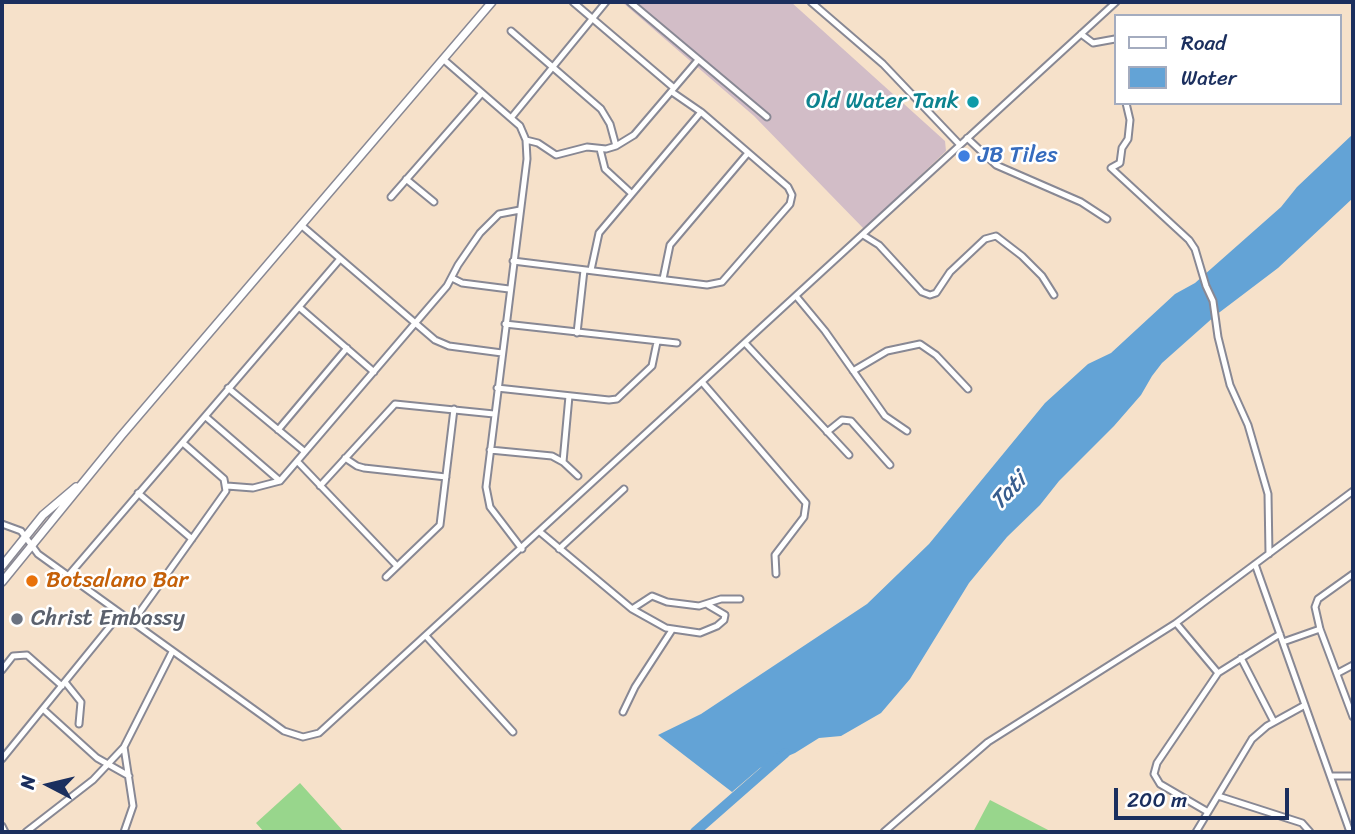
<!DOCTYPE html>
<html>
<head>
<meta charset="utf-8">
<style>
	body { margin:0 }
	#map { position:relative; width:1355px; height:834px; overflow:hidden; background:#f6e1ca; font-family:Sriracha,sans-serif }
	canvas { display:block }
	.frame { position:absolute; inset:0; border:4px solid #1b2f5e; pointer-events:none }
	.legend { position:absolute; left:1114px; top:14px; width:228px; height:91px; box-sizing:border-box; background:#fff; border:2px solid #a4acbf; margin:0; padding:9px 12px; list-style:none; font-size:21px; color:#1b2f5e }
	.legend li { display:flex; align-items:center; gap:14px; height:35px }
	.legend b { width:35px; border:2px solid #a4acbf }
	.north { position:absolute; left:14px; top:750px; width:70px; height:70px; -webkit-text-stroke:5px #fff; paint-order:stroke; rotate:277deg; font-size:19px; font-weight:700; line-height:28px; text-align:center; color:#1b2f5e }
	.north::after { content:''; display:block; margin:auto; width:24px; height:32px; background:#1b2f5e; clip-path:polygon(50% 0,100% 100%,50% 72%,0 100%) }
	.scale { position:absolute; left:1114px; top:788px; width:175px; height:32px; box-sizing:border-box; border:4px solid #1b2f5e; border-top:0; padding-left:9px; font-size:21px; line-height:24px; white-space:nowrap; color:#1b2f5e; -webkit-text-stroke:5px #fff; paint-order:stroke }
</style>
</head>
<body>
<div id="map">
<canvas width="1355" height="834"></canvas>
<div class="frame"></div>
<ul class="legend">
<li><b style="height:9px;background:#fff"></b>Road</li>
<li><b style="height:19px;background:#63a3d6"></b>Water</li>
</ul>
<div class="north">N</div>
<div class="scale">200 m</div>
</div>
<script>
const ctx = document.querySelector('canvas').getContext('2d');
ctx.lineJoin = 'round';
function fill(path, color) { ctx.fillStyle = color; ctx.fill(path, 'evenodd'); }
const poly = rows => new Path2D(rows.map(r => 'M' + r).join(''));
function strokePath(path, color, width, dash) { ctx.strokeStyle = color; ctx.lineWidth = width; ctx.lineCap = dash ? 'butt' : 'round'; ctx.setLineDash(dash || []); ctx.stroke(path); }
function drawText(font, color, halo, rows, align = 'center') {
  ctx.font = font + ' Sriracha,sans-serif'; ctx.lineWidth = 5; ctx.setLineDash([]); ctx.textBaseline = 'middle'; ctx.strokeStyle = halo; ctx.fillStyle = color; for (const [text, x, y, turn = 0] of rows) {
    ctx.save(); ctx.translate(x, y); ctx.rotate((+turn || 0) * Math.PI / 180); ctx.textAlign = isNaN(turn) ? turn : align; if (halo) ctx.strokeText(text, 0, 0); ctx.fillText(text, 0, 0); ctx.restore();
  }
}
fill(poly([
	[622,2,791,2,945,141,946,151,864,229,754,116]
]), '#d2bdc7');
fill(poly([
	[300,783,344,832,264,832,256,823],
	[990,800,1052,832,973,832]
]), '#98d68c');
fill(poly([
	[1353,134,1353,198,1278,268,1216,315,1162,363,1152,376,1141,395,1114,426,1059,481,1040,505,1007,537,969,583,910,679,881,713,841,736,819,738,795,753,760,768,732,792,658,735,701,714,867,604,929,544,1045,403,1088,364,1111,353,1175,294,1195,283,1281,207,1297,187]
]), '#63a3d6');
strokePath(poly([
	[695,832,785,753]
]), '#63a3d6', 10);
const minor = poly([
	[573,2,674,88],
	[630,2,767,117],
	[811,2,883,64,960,145],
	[511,31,601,109,610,124,616,146],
	[1081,34,1093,43,1115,39],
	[443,59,520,126,526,140,527,159,486,487,490,507,522,549],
	[1126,103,1130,120,1128,139,1122,148,1120,163,1111,168,1189,240,1195,249,1206,286,1213,301,1218,337,1230,385,1248,425,1268,494,1269,554],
	[511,118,606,2],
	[967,138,996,165,1081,202,1107,219],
	[526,140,538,143,556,155,587,147,606,149,616,146,634,135,698,60],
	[600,149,605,169,631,193],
	[406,179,434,202],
	[391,197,482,93],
	[301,225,435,340,449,346,502,353],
	[863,235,879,245,922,292,930,295,936,293,950,272,985,239,996,236,1022,256,1042,276,1054,295],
	[513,261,707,285,722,282,790,204,792,195,788,187,701,112,672,92],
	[591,270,599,233,701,112],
	[452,278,462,283,509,289],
	[663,279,670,245,748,153],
	[796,296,825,331,885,416,907,431],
	[299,307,374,372],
	[505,324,677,343],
	[577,333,584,270],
	[745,343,849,455],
	[853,371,887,351,920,344,936,355,968,389],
	[702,382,806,503,804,517,775,555,776,574],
	[228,388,305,452],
	[497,388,609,400,617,399,652,366,657,342],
	[206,417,280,481],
	[278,430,347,348],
	[827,432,842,420,851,421,890,465],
	[490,450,552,456,563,462,578,476],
	[345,458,357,466,364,468,446,477],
	[297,461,397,566],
	[563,462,569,396],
	[227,486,253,488,280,481,447,286,458,265,480,233,499,214,520,210],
	[320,486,395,404,494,414],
	[138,493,192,539],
	[2,524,21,531,38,554,284,731,303,737,319,733,1116,2],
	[540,532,632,609,666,628,700,633,717,626,724,620,725,615,708,605],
	[559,549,624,489],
	[1255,564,1350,832],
	[1353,574,1318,599,1315,607,1320,629,1353,717],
	[68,576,340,259],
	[386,577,440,525,454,409],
	[632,609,652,596,667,602,699,606,721,599,740,599],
	[132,623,226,491,224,479,183,443],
	[1176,623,1218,673],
	[426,636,513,732],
	[1283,642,1320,629],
	[1241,658,1274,722],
	[2,670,13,656,27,655,62,686],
	[1338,673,1353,665],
	[65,682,81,702,79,724],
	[43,709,97,758,129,776],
	[623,712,635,687,672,630],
	[124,747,133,806,124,832],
	[2,759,120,614],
	[1331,776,1353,776],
	[1218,796,1302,823,1310,832],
	[1208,812,1160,784,1154,774,1157,763,1218,673,1280,634],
	[2,826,5,832],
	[26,832,93,780,124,747,172,652],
	[884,832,988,742,1176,623,1353,491],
	[1196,832,1252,739,1267,726,1305,705]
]);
const tertiary = poly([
	[2,566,43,515,76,487],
	[2,582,121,436,492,2]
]);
strokePath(minor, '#888894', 9);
strokePath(tertiary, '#888894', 10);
strokePath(minor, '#fff', 5);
strokePath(tertiary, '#fff', 7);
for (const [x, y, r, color] of [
	[973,102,7,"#0f9aa8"],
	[964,156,7,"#3f7fe0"],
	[32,581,7,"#e8710a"],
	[17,619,7,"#6b7280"]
]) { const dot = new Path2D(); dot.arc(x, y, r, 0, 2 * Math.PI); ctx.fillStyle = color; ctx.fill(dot); strokePath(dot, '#fff', 2.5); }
drawText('23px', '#0d838f', '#fff', [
	["Old Water Tank",959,102]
], 'right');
drawText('23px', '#366cbe', '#fff', [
	["JB Tiles",978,156]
], 'left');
drawText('23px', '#c56008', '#fff', [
	["Botsalano Bar",46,581]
], 'left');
drawText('23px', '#5b616d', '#fff', [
	["Christ Embassy",31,619]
], 'left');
drawText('italic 24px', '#385d8e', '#fff', [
	["Tati",1009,492,-47]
]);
</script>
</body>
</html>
